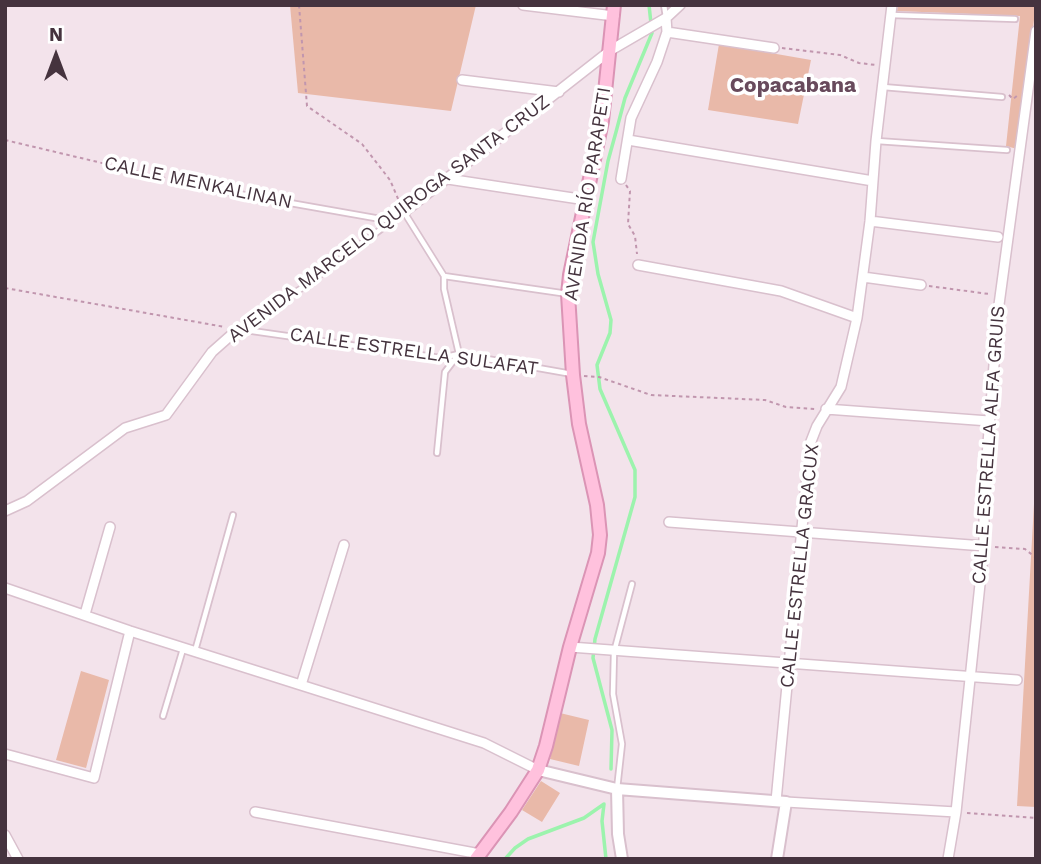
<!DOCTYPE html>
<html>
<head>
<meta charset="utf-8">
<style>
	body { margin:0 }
	#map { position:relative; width:1041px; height:864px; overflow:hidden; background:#f3e3eb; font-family:"Work Sans",sans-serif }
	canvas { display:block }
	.frame { position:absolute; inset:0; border:7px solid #45333e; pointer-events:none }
	.north { position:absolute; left:21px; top:21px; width:70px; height:70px; -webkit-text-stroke:5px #fff; paint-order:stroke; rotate:0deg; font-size:19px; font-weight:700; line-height:28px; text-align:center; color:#45333e }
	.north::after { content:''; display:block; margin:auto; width:24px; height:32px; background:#45333e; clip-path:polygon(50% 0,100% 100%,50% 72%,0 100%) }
</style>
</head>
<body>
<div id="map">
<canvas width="1041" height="864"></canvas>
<div class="frame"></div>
<div class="north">N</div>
</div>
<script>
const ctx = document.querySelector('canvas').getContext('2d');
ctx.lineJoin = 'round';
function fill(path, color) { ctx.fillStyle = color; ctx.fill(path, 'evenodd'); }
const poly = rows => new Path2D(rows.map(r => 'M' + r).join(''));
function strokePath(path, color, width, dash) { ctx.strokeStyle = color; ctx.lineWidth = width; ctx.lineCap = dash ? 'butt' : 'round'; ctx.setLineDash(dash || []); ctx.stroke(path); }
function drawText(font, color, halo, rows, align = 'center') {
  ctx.font = font + ' "Work Sans",sans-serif'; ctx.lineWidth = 7; ctx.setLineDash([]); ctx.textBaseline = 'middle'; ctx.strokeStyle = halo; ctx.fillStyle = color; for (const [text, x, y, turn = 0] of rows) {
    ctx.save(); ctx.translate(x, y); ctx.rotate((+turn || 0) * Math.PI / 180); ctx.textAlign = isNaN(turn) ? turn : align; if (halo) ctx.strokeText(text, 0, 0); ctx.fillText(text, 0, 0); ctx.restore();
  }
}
fill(poly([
	[290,5,476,5,451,111,298,93],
	[898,5,1036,5,1017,149,1006,146,1020,16,897,11],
	[719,44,811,60,798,124,708,110],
	[1035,486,1036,486,1036,807,1017,806],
	[81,671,109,680,86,768,56,760],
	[560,713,589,720,579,766,550,759],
	[541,781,560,793,542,822,522,810]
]), '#e9b9a9');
strokePath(poly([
	[611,769,612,730,593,658,595,639,635,497,635,470,600,389,597,365,610,333,611,320,598,274,593,242,608,161,616,132,625,98,652,33,649,5],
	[604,804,602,821,606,859],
	[505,859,515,848,528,839,584,818,604,804]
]), '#9cf3ad', 3.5);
const service = poly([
	[664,5,666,17],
	[891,15,1015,19],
	[883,87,1002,97],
	[877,141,1007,150],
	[211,189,392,221],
	[444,276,568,294],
	[238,329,302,288,404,212,444,276,444,289,459,354],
	[238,329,441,358,459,354,572,374],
	[437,453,445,372,458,355],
	[195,651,233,515],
	[163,716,183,649],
	[617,789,622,744,613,694,614,652,632,584]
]);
const minor = poly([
	[523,5,614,16],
	[667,32,774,48],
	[462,80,559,92],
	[628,140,873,181],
	[448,179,586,200],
	[621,179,631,118,657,62,667,32,666,18],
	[404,212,611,50,666,18,680,5],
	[870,221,998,237],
	[638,265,781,291,857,318],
	[863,277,921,285],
	[826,409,989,421],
	[5,511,27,501,125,428,166,415,212,352,238,329],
	[669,522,984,546],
	[5,588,130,631,484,743,538,770],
	[85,614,110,527],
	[570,647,1017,680],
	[301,685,344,545],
	[5,754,94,778,130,631],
	[776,801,810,444,817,426,841,387,857,318,870,221,876,141,892,5],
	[786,802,956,812],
	[255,812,480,854],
	[5,835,18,859],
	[948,859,956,812,984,546,984,496,998,312,1036,31]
]);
const tertiary = poly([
	[538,770,617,789,786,802,777,859],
	[617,789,618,834,622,859]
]);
const secondary = poly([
	[476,859,511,812,538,770,546,746,570,647,598,553,600,535,597,505,579,424,573,375,568,294,570,275,602,121,614,5]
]);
strokePath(service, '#d9c0cd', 8);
strokePath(minor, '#d9c0cd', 12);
strokePath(tertiary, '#d9c0cd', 14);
strokePath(secondary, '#db94b5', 16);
strokePath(poly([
	[299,5,307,106,362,144,390,180,399,201],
	[782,48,840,55,859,63,876,65],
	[1009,95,1013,99,1018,95],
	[5,140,203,187],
	[626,185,630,191,628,224,635,236,637,254],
	[929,286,989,294],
	[5,288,225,327],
	[584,376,599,377,651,395,765,400,786,407,815,409],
	[995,547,1025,549,1036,558],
	[967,813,1036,818]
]), '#c196ae', 2, [3.5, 3.5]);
strokePath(service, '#fff', 4.5);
strokePath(minor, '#fff', 9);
strokePath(tertiary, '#fff', 10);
strokePath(secondary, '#ffc1dd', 12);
drawText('19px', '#45333e', '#fff', [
	["CALLE MENKALINAN",198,183,12],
	["AVENIDA RÍO PARAPETI",588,194,-81],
	["AVENIDA MARCELO QUIROGA SANTA CRUZ",389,219,-37],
	["CALLE ESTRELLA SULAFAT",414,352,8],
	["CALLE ESTRELLA ALFA GRUIS",989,445,-86],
	["CALLE ESTRELLA GRACUX",800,566,-84]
]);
drawText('bold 21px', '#684a5c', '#fff', [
	["Copacabana",793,86]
]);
</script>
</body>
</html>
